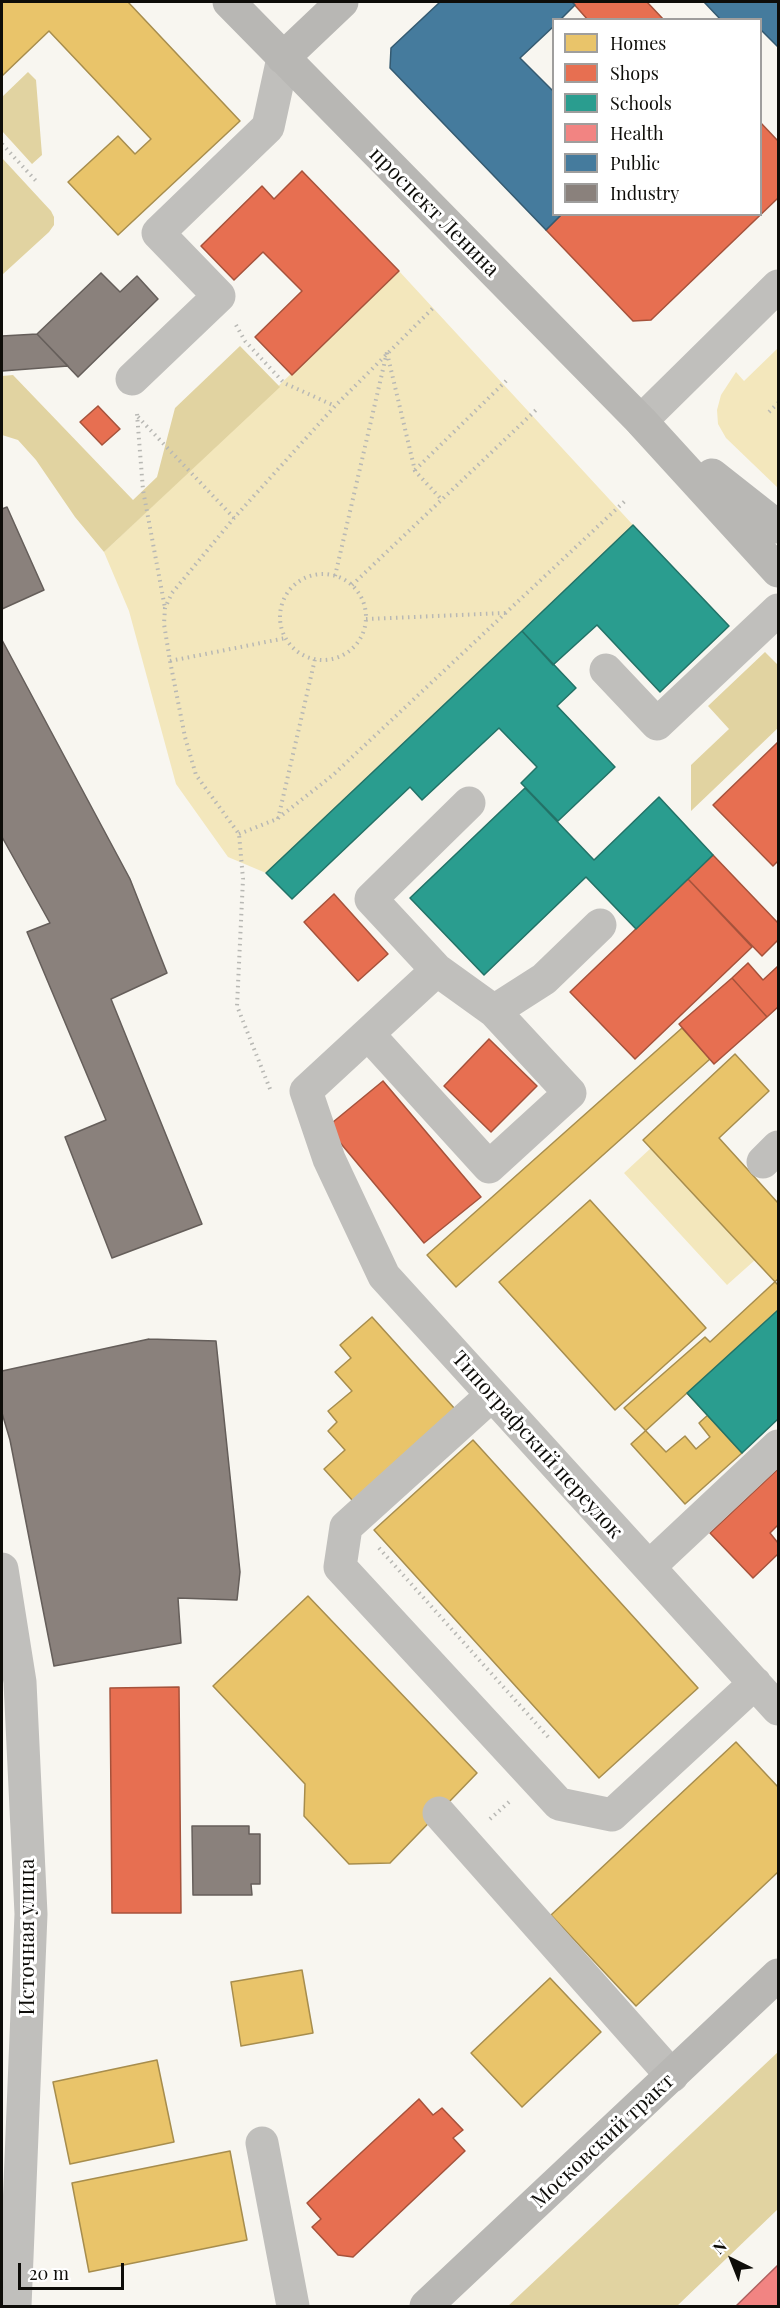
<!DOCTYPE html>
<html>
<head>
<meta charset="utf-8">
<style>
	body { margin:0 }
	#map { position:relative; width:780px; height:2308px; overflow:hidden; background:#f8f6f0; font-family:"Playfair Display",serif }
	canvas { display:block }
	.frame { position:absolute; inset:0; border:3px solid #0e0d09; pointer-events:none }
	.legend { position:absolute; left:552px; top:18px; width:210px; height:198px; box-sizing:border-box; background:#fff; border:2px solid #9f9e9d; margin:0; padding:8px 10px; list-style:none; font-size:18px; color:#0e0d09 }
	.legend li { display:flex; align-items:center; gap:12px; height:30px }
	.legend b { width:30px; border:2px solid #9f9e9d }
	.north { position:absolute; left:702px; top:2230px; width:60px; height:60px; -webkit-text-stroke:4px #fff; paint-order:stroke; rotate:317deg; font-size:16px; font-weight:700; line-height:24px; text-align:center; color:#0e0d09 }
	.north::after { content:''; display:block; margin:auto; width:21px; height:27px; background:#0e0d09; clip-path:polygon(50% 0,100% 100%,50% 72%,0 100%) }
	.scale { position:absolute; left:18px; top:2263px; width:106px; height:27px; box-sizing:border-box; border:3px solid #0e0d09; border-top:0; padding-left:8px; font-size:18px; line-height:21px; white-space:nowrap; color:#0e0d09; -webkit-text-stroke:4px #fff; paint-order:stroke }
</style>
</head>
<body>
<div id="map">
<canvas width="780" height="2308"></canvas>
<div class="frame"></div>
<ul class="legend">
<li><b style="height:16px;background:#e9c46a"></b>Homes</li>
<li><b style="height:16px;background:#e76f51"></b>Shops</li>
<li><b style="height:16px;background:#2a9d8f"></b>Schools</li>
<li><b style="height:16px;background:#f28482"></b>Health</li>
<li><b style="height:16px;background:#457b9d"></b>Public</li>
<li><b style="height:16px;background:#8a817c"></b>Industry</li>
</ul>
<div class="north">N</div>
<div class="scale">20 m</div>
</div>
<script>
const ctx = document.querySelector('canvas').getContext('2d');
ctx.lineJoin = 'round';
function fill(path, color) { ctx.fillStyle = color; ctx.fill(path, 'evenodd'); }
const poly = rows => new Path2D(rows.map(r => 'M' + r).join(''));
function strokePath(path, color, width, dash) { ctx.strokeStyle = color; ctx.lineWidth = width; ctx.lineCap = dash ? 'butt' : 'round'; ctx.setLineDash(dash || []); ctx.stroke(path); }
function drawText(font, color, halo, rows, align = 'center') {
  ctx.font = font + ' "Playfair Display",serif'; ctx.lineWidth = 6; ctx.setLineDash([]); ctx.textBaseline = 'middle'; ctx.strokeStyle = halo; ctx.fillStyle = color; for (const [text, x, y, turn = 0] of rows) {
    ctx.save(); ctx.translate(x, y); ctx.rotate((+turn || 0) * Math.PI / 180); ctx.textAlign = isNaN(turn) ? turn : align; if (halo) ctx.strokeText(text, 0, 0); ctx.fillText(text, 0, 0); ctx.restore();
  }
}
fill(poly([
	[399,271,633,525,266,873,228,857,176,784,129,611,104,552],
	[778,348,778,488,726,438,718,424,717,410,721,395,736,372,744,381],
	[651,1148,755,1260,727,1285,624,1173]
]), '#f3e7bc');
fill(poly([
	[28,72,36,80,42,155,32,164,2,131,2,97],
	[2,158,51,211,54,217,54,225,49,232,2,275],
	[240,346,280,387,104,552,75,517,36,460,18,440,2,435,2,376,13,375,133,500,157,477,175,408],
	[765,652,778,665,778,728,691,811,691,765,729,729,708,706],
	[778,2052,778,2209,677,2306,508,2306]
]), '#e1d3a1');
const homes = poly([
	[2,2,128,2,240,121,118,235,68,182,118,136,135,154,151,139,49,31,2,76,2,2],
	[682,1028,710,1059,456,1287,427,1255,682,1028],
	[735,1054,769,1091,719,1138,778,1203,778,1285,643,1140,735,1054],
	[590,1200,706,1328,615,1410,499,1282,590,1200],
	[778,1279,778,1382,733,1422,719,1405,699,1423,710,1437,696,1449,685,1436,666,1452,624,1408,705,1337,710,1342,778,1279],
	[372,1317,455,1409,353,1501,324,1469,345,1450,328,1431,337,1422,328,1411,352,1391,335,1372,351,1358,340,1345,372,1317],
	[687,1393,742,1453,685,1504,631,1444,687,1393],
	[473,1440,698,1688,599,1778,374,1530,473,1440],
	[308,1596,477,1773,390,1863,349,1864,304,1816,305,1784,213,1686,308,1596],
	[736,1742,778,1787,778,1872,636,2006,551,1915,736,1742],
	[302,1970,313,2033,241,2046,231,1982,302,1970],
	[550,1978,601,2032,522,2107,471,2053,550,1978],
	[157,2060,174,2142,70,2164,53,2082,157,2060],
	[230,2151,247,2240,89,2272,72,2183,230,2151]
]);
fill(homes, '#e9c46a');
strokePath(homes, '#a78d4d', 1.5);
const shops = poly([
	[572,2,647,2,664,20,588,20,572,2],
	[760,122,778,141,778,198,651,320,633,321,546,230,562,214,760,214,760,122],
	[302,171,399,271,292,375,255,337,302,291,263,252,234,280,201,246,262,186,274,199,302,171],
	[98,406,120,429,102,445,80,422,98,406],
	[778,742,778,861,773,866,713,805,778,742],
	[713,855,778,923,778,940,762,956,688,879,713,855],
	[688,879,752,947,635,1059,570,992,688,879],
	[334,894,388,954,358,981,304,922,334,894],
	[748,963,763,980,778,966,778,1007,767,1017,732,978,748,963],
	[732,978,767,1017,714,1064,679,1024,732,978],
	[489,1039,537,1086,491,1132,444,1086,489,1039],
	[383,1081,481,1197,424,1243,327,1127,383,1081],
	[778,1469,778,1525,770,1533,778,1543,778,1554,753,1578,710,1533,778,1469],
	[179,1687,181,1913,112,1913,110,1688,179,1687],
	[419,2099,433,2115,442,2108,463,2130,453,2138,465,2151,353,2257,338,2255,312,2227,321,2219,307,2203,419,2099]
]);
fill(shops, '#e76f51');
strokePath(shops, '#a6523b', 1.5);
const schools = poly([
	[633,525,729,626,660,692,597,625,553,665,522,631,633,525],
	[522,631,576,688,557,706,615,767,558,821,521,783,537,767,499,728,422,800,410,787,292,899,266,873,522,631],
	[525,788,594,860,659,797,713,855,636,929,586,877,484,975,410,898,525,788],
	[778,1310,778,1419,742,1453,687,1393,778,1310]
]);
fill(schools, '#2a9d8f');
strokePath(schools, '#227267', 1.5);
const health = poly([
	[778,2265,778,2306,736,2306,778,2265]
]);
fill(health, '#f28482');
strokePath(health, '#ae605e', 1.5);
const public = poly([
	[440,2,572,2,575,5,560,20,554,20,554,26,520,58,554,92,554,214,562,214,546,230,390,68,391,48,440,2],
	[704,2,778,2,778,47,760,29,760,20,721,20,704,2]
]);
fill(public, '#457b9d');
strokePath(public, '#345a71', 1.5);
const industry = poly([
	[101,273,120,292,137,276,158,299,78,377,37,334,101,273],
	[37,334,68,366,2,371,2,336,37,334],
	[7,507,44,590,2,609,2,509,7,507],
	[2,640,130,879,167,973,111,999,202,1224,112,1258,65,1137,106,1120,27,932,50,923,2,837,2,640],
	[149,1339,216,1341,240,1572,237,1600,178,1598,181,1643,54,1666,10,1440,2,1413,2,1371,149,1339],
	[192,1826,249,1826,249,1834,260,1834,260,1884,251,1884,252,1895,193,1895,192,1826]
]);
fill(industry, '#8a817c');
strokePath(industry, '#655e5a', 1.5);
strokePath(poly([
	[2,144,37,182],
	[236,325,245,341,284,383,335,406],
	[387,353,415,471,442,500],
	[769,412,778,403],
	[137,414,143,490,165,608],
	[138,417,234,518],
	[415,470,507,380],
	'280 617a43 43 0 1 1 86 0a43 43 0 1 1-86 0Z',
	[335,576,387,352],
	[352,585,536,410],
	[366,619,506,613],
	[170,661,286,638],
	[278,819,315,659],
	[239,834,277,819,333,775,626,500],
	[270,1089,237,1006,243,879,239,834,196,775,185,737,170,661,164,624,165,608,172,593,234,518,335,406,435,306],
	[379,1548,550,1739],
	[490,1819,509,1802]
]), '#b8b8b4', 4, [1.5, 4.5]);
strokePath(poly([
	[132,379,219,296,158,233,268,127,283,58],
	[641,421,778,286],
	[606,670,657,724,778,610],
	[469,803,371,899,437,970,494,1011,544,979,600,925],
	[437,970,306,1091,329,1159,384,1276,778,1709],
	[368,1034,489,1167,570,1093,494,1011],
	[763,1162,778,1147],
	[492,1395,346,1527,340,1567,559,1804,612,1815,755,1683],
	[649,1567,778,1446],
	[2,1569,20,1682,31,1914,15,2306],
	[439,1813,672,2076],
	[262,2143,293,2306]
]), '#c0bfbc', 33);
strokePath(poly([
	[229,2,641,421,778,571],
	[283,58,342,2],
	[712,475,778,527],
	[426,2306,778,1975]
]), '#b8b7b4', 33);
drawText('21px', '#0e0d09', '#fff', [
	["проспект Ленина",434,212,45],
	["Типографский переулок",537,1445,48],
	["Источная улица",27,1937,-90],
	["Московский тракт",603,2141,-43]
]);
</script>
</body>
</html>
